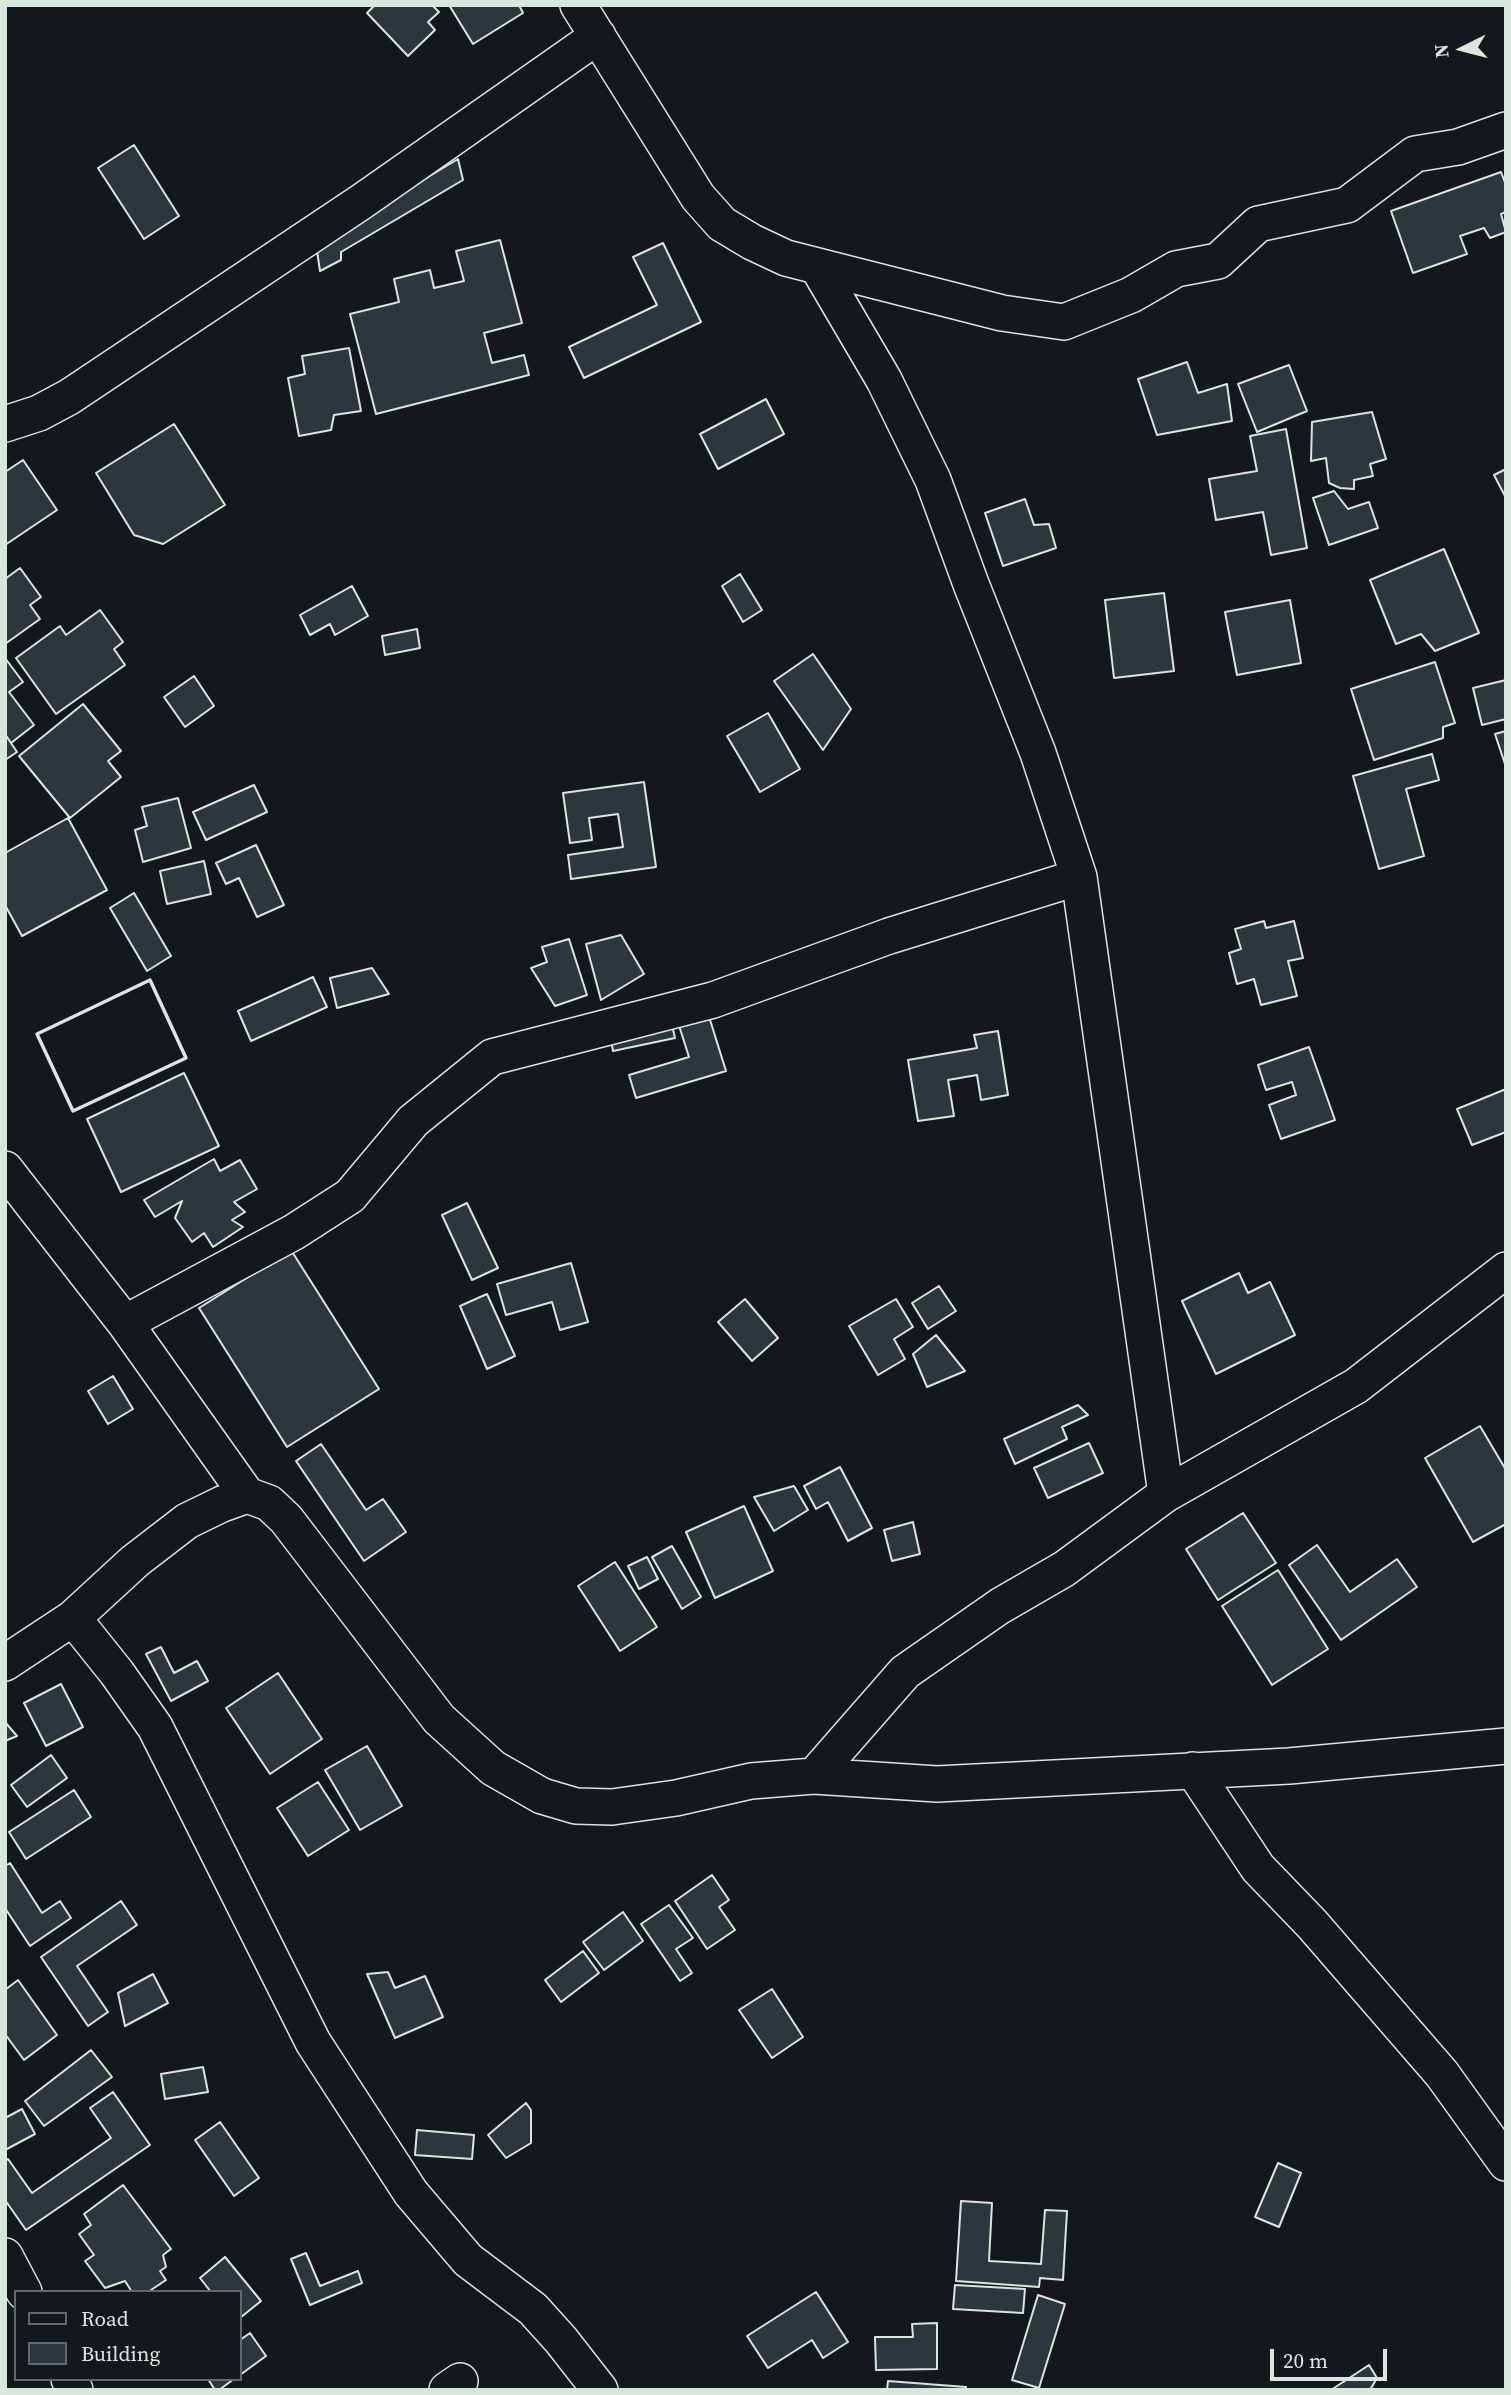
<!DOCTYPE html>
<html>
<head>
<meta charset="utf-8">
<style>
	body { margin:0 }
	#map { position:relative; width:1511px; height:2395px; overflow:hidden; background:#14181c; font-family:"Source Serif 4",serif }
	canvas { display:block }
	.frame { position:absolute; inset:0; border:7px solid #d8e6dc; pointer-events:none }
	.legend { position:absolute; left:14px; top:2290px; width:228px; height:91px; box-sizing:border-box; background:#14181c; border:2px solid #626a69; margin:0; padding:9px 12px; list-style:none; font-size:21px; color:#d8e6dc }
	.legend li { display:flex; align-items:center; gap:14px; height:35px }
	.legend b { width:35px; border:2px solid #626a69 }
	.north { position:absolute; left:1427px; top:14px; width:70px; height:70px; -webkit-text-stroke:5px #14181c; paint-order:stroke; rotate:264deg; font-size:19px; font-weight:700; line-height:28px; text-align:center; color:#d8e6dc }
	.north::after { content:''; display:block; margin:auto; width:24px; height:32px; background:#d8e6dc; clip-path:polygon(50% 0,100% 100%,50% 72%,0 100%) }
	.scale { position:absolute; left:1270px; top:2349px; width:117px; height:32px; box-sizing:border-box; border:4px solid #d8e6dc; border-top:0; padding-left:9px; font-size:21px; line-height:24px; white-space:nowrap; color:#d8e6dc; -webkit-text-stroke:5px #14181c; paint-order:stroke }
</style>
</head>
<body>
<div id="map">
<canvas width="1511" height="2395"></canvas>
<div class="frame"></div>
<ul class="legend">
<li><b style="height:9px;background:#14181c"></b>Road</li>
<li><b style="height:19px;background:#2c363c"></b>Building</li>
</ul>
<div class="north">N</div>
<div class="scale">20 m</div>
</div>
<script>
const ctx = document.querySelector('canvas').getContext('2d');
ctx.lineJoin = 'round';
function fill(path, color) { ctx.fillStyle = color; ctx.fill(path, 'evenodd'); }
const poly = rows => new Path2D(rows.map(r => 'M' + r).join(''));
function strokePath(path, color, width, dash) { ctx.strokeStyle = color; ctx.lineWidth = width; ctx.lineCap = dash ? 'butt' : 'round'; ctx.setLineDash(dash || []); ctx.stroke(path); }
const building = poly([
	[375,5,432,5,439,12,428,22,435,30,408,56,367,13,375,5],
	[449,5,519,5,523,13,473,44,449,5],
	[134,145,179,216,144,239,98,168,134,145],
	[458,159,463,180,341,252,341,260,320,271,316,244,458,159],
	[1501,172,1506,185,1506,212,1501,214,1506,232,1490,238,1484,228,1460,236,1467,254,1413,273,1391,211,1501,172],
	[500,240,522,323,484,333,492,363,524,355,529,375,376,414,350,314,399,302,394,279,430,270,434,288,464,281,456,251,500,240],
	[663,243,701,322,584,378,569,347,657,305,633,257,663,243],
	[349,348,361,411,334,415,331,430,299,436,288,378,305,374,302,356,349,348],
	[1187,362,1198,393,1227,384,1232,421,1157,435,1138,379,1187,362],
	[1289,365,1307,411,1257,432,1238,384,1289,365],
	[766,399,784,434,718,469,700,434,766,399],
	[1372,412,1386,459,1370,464,1373,476,1354,480,1354,489,1340,488,1329,483,1326,458,1311,461,1312,422,1372,412],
	[174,424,225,505,163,544,134,535,96,473,174,424],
	[1286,429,1307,548,1271,555,1263,512,1216,520,1209,479,1257,471,1250,436,1286,429],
	[23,460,57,510,5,545,5,472,23,460],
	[1506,469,1506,498,1494,475,1506,469],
	[1334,491,1348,509,1369,502,1378,528,1329,545,1313,498,1334,491],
	[1025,499,1034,525,1049,524,1056,548,1003,566,985,513,1025,499],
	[1444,549,1479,633,1435,651,1421,634,1396,644,1370,580,1444,549],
	[20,568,41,597,30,605,40,619,5,644,5,579,20,568],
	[740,574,762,610,743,622,722,586,740,574],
	[352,586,368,616,335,635,330,624,310,635,300,615,352,586],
	[1164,593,1174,671,1114,678,1105,600,1164,593],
	[1290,600,1301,663,1237,675,1225,612,1290,600],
	[100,610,123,642,114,649,125,665,56,714,16,658,60,626,66,635,100,610],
	[417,629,420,648,385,655,382,636,417,629],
	[813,654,851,709,823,750,774,681,813,654],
	[5,658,23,682,9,692,34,725,11,743,5,734,5,658],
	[1435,662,1455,723,1443,727,1443,738,1374,760,1351,689,1435,662],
	[194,676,214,706,185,727,164,697,194,676],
	[1506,680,1506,719,1482,725,1473,688,1506,680],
	[83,704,121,751,108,761,121,777,70,818,19,756,83,704],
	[768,713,800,769,760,792,727,736,768,713],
	[1506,731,1506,767,1495,734,1506,731],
	[5,734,17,752,5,760,5,734],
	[1432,754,1439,780,1406,789,1424,856,1379,869,1353,776,1432,754],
	[644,782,656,867,571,879,568,855,623,847,618,814,589,818,592,840,570,843,563,793,644,782],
	[254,785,267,812,206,840,193,812,254,785],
	[178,798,191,848,143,862,135,830,147,826,142,807,178,798],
	[68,818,107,890,22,936,5,905,5,853,68,818],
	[256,845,284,905,257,917,239,878,226,884,216,863,256,845],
	[204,861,211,894,167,904,160,871,204,861],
	[134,893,171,956,147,971,110,908,134,893],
	[1264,921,1266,928,1294,921,1303,958,1288,961,1297,996,1261,1005,1254,979,1237,984,1229,953,1241,949,1235,929,1264,921],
	[621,935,644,974,601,1000,586,944,621,935],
	[569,939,587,995,555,1006,531,968,547,962,542,947,569,939],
	[372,968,389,994,337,1008,330,978,372,968],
	[313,977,327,1007,251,1041,238,1011,313,977],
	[706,1007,726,1071,636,1098,629,1075,689,1057,676,1016,706,1007],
	[670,1017,675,1038,613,1051,609,1030,670,1017],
	[998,1031,1008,1095,981,1100,977,1075,948,1080,954,1116,918,1121,908,1060,977,1048,974,1035,998,1031],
	[1309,1047,1335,1120,1281,1139,1269,1105,1296,1095,1292,1082,1266,1090,1258,1065,1309,1047],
	[184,1073,219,1146,121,1192,87,1119,184,1073],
	[1506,1089,1506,1132,1472,1145,1457,1109,1506,1089],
	[214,1159,220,1171,240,1160,257,1189,234,1202,245,1212,232,1220,243,1227,213,1247,204,1233,192,1242,175,1218,182,1201,155,1217,144,1200,214,1159],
	[467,1203,498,1268,472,1280,442,1215,467,1203],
	[291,1250,379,1389,287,1447,199,1308,291,1250],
	[571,1263,588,1322,560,1330,552,1302,506,1315,497,1284,571,1263],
	[1239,1273,1248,1293,1270,1282,1295,1335,1216,1374,1182,1301,1239,1273],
	[939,1286,956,1311,928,1329,912,1303,939,1286],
	[487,1294,515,1356,487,1369,460,1306,487,1294],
	[745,1299,778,1338,752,1361,718,1322,745,1299],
	[896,1299,913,1327,894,1339,905,1359,878,1375,849,1326,896,1299],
	[936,1335,965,1371,927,1387,913,1354,936,1335],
	[113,1376,133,1409,108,1424,88,1391,113,1376],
	[1078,1405,1088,1415,1062,1427,1067,1439,1015,1464,1004,1439,1078,1405],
	[1480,1426,1506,1470,1506,1524,1473,1542,1425,1458,1480,1426],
	[1089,1443,1103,1473,1048,1498,1034,1468,1089,1443],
	[321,1444,366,1510,383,1499,406,1532,364,1561,296,1461,321,1444],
	[840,1467,872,1528,848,1541,828,1502,816,1509,804,1486,840,1467],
	[794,1486,808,1510,774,1531,754,1497,794,1486],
	[744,1506,773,1571,715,1598,686,1532,744,1506],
	[1243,1513,1276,1563,1218,1600,1186,1549,1243,1513],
	[913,1522,920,1554,892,1561,884,1530,913,1522],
	[1317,1545,1350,1592,1397,1559,1417,1587,1341,1640,1289,1565,1317,1545],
	[672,1546,701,1597,682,1609,652,1557,672,1546],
	[647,1557,658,1579,639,1589,628,1566,647,1557],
	[615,1562,657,1627,620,1651,578,1586,615,1562],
	[1278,1570,1328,1649,1272,1685,1222,1606,1278,1570],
	[161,1647,174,1673,197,1661,208,1681,171,1701,146,1654,161,1647],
	[278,1673,322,1739,270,1774,226,1708,278,1673],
	[61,1684,83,1727,46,1746,24,1703,61,1684],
	[5,1722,17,1736,5,1741,5,1722],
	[367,1746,402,1806,360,1830,325,1770,367,1746],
	[51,1755,67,1778,27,1807,11,1785,51,1755],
	[318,1782,349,1830,308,1856,277,1808,318,1782],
	[74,1790,91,1817,26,1859,9,1832,74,1790],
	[10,1863,42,1913,60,1901,71,1918,30,1946,5,1908,5,1866,10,1863],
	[712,1875,729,1900,719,1907,735,1930,707,1949,675,1901,712,1875],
	[121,1901,137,1925,77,1966,108,2012,88,2026,41,1957,121,1901],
	[669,1905,693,1938,676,1949,692,1973,680,1981,641,1924,669,1905],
	[623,1912,643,1941,604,1970,583,1942,623,1912],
	[583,1951,599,1973,561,2002,545,1980,583,1951],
	[388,1972,395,1988,425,1976,443,2017,395,2038,367,1974,388,1972],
	[153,1974,168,2003,125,2026,118,1993,153,1974],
	[18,1980,57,2035,24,2060,5,2034,5,1990,18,1980],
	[772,1989,803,2037,772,2058,739,2010,772,1989],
	[91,2050,112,2077,44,2126,25,2101,91,2050],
	[203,2067,208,2092,165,2099,161,2074,203,2067],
	[113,2092,150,2145,26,2230,5,2200,5,2161,8,2159,32,2193,111,2138,90,2108,113,2092],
	[526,2103,531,2110,531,2143,506,2158,488,2135,526,2103],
	[22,2109,35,2134,5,2150,5,2118,22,2109],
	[220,2122,259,2178,234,2196,195,2140,220,2122],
	[417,2130,474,2135,472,2159,415,2155,417,2130],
	[1278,2163,1301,2173,1279,2227,1255,2217,1278,2163],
	[123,2185,171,2249,163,2255,166,2267,160,2271,166,2280,148,2292,132,2292,125,2281,105,2288,85,2261,94,2255,79,2234,91,2225,84,2214,123,2185],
	[961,2201,992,2203,989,2261,1041,2264,1045,2210,1067,2211,1063,2280,1040,2278,1039,2287,956,2281,961,2201],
	[306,2253,320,2286,358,2271,362,2283,310,2305,291,2259,306,2253],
	[225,2257,261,2301,240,2318,240,2292,211,2292,200,2278,225,2257],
	[955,2285,1025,2289,1023,2313,953,2309,955,2285],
	[816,2292,848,2342,823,2358,812,2340,768,2368,747,2336,816,2292],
	[1038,2295,1065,2304,1039,2388,1012,2380,1038,2295],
	[937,2323,937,2369,876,2370,875,2337,913,2337,912,2324,937,2323],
	[250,2333,266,2356,240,2375,240,2340,250,2333],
	[1369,2365,1377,2378,1370,2390,1331,2390,1369,2365],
	[208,2379,234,2379,219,2390,215,2390,208,2379],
	[888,2381,966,2387,966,2390,887,2390,888,2381]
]);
fill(building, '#2c363c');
strokePath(building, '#d8e6dc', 2);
const minor = poly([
	[578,5,698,197,722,224,752,242,786,258,1002,313,1064,322,1131,295,1176,269,1218,261,1258,224,1347,205,1415,154,1458,147,1506,130],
	[817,266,884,380,933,480,971,584,1038,753,1079,877,1166,1494],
	[5,424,39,413,69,397,361,202,598,36],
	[5,1169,125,1323,247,1495],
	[125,1323,294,1232,350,1196,413,1121,492,1057,713,1000,889,936,1079,877],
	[73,1618,117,1673,155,1727,313,2042,411,2193,468,2260,533,2309,561,2340,600,2390],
	[5,1663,73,1618,135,1561,187,1521,222,1504,247,1495,269,1503,286,1519,439,1719,493,1768,542,1796,576,1806,612,1807,676,1798,751,1781,814,1776,937,1784,1289,1766,1506,1746],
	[1193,1770,1258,1868,1312,1924,1442,2074,1506,2163],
	[814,1776,905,1672,1000,1606,1064,1569,1166,1494,1356,1386,1506,1270],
	[5,2256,24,2292],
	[69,2379,75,2390],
	[447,2390,460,2381]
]);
strokePath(minor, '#d8e6dc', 38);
strokePath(minor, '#14181c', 35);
strokePath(poly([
	[150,980,186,1058,73,1111,37,1034,150,980]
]), '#d8e6dc', 3.5);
</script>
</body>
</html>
